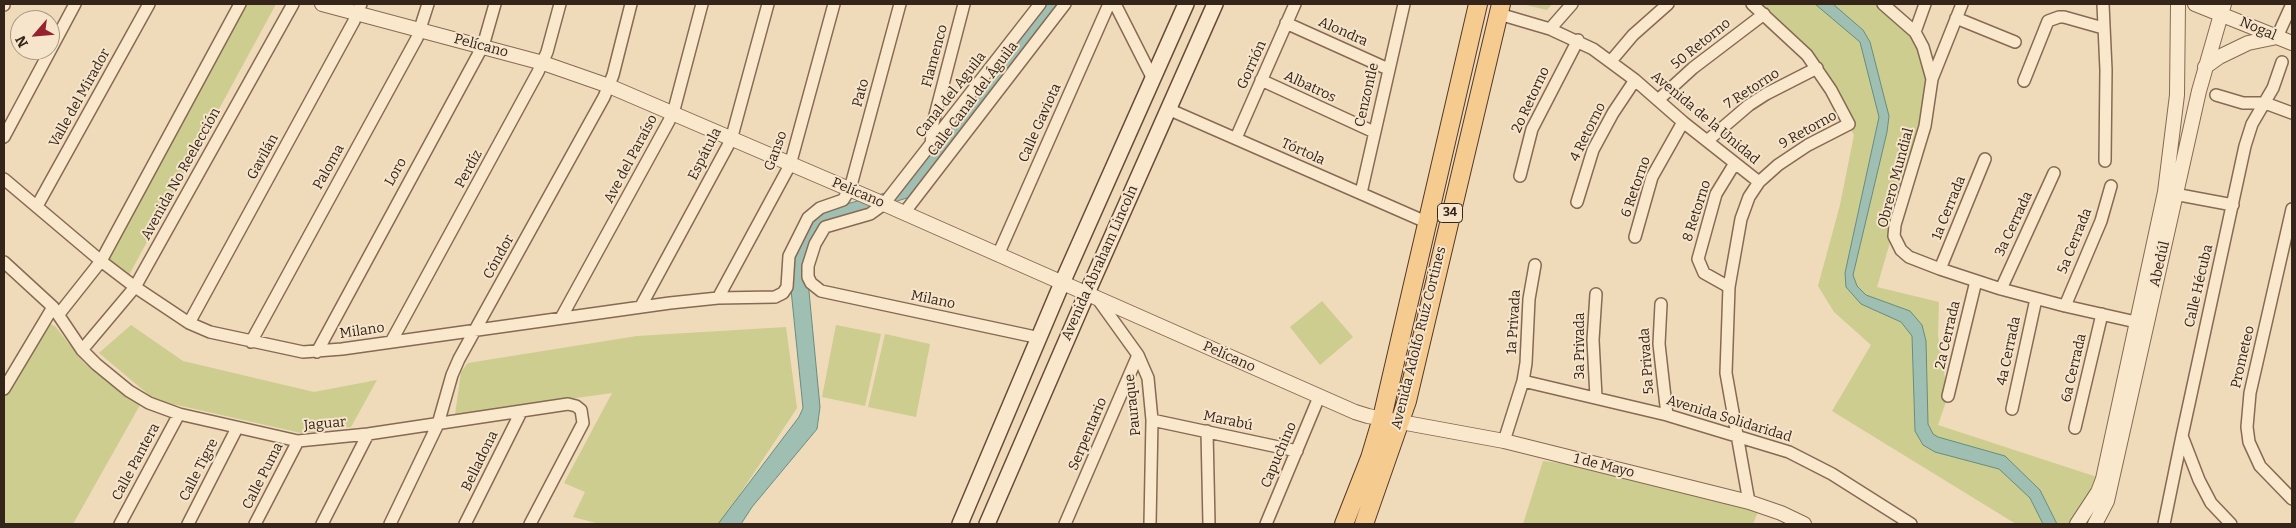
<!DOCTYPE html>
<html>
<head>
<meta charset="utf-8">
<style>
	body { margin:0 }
	#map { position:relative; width:2296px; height:528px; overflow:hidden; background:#efdaba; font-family:Bitter,serif }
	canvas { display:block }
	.frame { position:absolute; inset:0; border:5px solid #34241a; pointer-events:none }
	.north { position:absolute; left:10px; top:10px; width:50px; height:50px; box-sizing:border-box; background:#f6e5ca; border:1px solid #a89884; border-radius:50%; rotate:243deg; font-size:14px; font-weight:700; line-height:20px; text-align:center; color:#34241a }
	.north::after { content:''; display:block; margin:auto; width:18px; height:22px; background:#97222f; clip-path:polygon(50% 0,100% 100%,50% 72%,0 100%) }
</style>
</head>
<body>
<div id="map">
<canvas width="2296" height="528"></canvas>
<div class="frame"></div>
<div class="north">N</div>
</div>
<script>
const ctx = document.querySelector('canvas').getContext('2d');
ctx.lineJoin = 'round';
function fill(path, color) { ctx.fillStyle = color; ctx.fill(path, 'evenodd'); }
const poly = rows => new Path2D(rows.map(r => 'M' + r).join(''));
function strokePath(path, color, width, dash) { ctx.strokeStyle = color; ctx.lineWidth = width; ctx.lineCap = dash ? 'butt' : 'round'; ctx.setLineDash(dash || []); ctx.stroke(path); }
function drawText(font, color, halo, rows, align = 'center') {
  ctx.font = font + ' Bitter,serif'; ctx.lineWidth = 4; ctx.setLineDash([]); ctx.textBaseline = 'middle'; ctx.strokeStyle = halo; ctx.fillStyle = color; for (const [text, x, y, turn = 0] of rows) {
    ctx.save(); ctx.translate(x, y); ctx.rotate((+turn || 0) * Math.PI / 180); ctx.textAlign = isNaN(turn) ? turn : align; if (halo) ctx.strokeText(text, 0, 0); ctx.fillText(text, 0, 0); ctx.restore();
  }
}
fill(poly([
	[247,4,276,4,129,275,107,260],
	[1522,4,1552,4,1547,10],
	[1752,4,1883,4,1915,32,1932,78,1895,225,1877,287,1939,302,1938,336,1948,396,1938,425,2103,479,2077,524,2016,524,1832,411,1871,345,1834,312,1818,286,1840,205,1854,135,1817,68],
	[1322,301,1353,337,1320,365,1290,327],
	[44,322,55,326,84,363,140,405,73,524,4,524,4,395],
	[131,325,183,361,314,392,377,380,351,427,301,433,155,400,99,353],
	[836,325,881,334,865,406,822,397],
	[786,327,797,408,720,524,600,524,573,517,585,492,564,483,612,393,455,415,461,372,468,363,637,336],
	[885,334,930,344,916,417,868,407],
	[1543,461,1614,470,1758,512,1753,524,1523,524]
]), '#cccd8f');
const water = poly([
	[1041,4,1061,4,910,197,824,224,806,260,820,407,817,429,752,507,741,524,718,524,799,417,803,408,788,260,820,208,847,204,902,188,1041,4],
	[1815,4,1833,4,1863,30,1870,42,1889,116,1887,132,1853,275,1857,286,1866,295,1910,311,1922,325,1926,341,1928,424,1933,434,1938,437,2005,456,2040,490,2057,524,2043,524,2030,498,1999,469,1935,452,1923,445,1915,431,1912,336,1901,322,1861,304,1846,287,1845,273,1879,117,1860,42,1815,4]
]);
fill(water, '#9fbfb3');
strokePath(water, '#678d7f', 1);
const minor = poly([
	[1040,4,884,204,870,214,825,227,815,244,808,266,808,277,811,283,821,291,1040,338],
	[1115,4,1153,79],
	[1883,4,1915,32,1923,47,1932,79,1925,126,1895,225,1894,236,1901,250,1909,257,1940,269,2001,289,2065,306,2136,322],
	[2103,4,2106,70,2105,161],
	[4,5,4,4],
	[1499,14,1550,29,1593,49,1635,80,1683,122,1759,182],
	[1956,18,2015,42],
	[1286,23,1388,69],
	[1550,29,1572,4],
	[1915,32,1925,4],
	[2277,37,2292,4],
	[1611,61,1633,35,1668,4],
	[1932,79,1962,4],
	[1261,80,1374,132],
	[2024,81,2048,21,2059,17,2064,17,2103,28],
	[2216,95,2243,103,2265,103,2292,113],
	[1658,100,1693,68,1764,14],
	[1168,109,1426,222],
	[4,137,75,4],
	[1236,138,1295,4],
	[1707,141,1749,105,1766,94,1817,68],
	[931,145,933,123,964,4],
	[1520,176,1532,129,1578,40],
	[4,179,101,261,135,287,189,323,210,332,303,352,342,349,670,303,718,298,775,297,783,293,787,287,789,256,808,218,820,208,843,200,850,189,900,4],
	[1361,193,1404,4],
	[2169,193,2233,205],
	[1577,202,1593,150,1613,113,1635,80],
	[37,206,149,4],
	[2292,209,2250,393,2247,427,2249,442,2260,466,2292,499],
	[904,213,1065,4],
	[1635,237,1652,177,1683,122],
	[998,255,1109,4],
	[4,262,53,307,82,350,96,364,129,391,149,403,179,414,298,441,368,434,568,404,576,406,581,410,583,423,530,524],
	[1940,269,1985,159],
	[1729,287,1704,273,1698,259,1716,194,1735,163],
	[2001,289,2054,173],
	[1596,294,1593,340,1596,397],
	[718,298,790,165,834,4],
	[1097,298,1138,355,1148,378,1152,420,1150,524],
	[1661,304,1659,344,1667,415],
	[641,306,731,140,768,4],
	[2065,306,2101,221,2111,186],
	[59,314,101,261,240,4],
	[561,318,669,121,675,106,702,4],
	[189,323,354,21,361,4],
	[251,342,417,38,428,4],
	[391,342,538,72,547,52,560,4],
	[82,350,135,287,293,4],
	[317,352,479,53,485,39,495,4],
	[1523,381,1667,415,1789,452,1832,474,1911,524],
	[4,389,53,307],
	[1948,396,1976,281],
	[2012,409,2036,299],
	[1152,420,1297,451],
	[2075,428,2102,314],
	[1207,431,1209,524],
	[2182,436,2199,480,2211,503,2231,524],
	[1504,441,1523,381,1526,363,1529,299,1535,265],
	[1749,502,1726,373,1729,287,1741,219,1749,197,1759,182,1778,165,1808,145,1849,124,1831,90,1807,55,1752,4],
	[120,524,179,414],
	[188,524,237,428],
	[255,524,298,441],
	[322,524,368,434],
	[390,524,438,424,452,375,459,359,604,97,613,75,631,4],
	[465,524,521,412],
	[1065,524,1138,355],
	[1266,524,1319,397],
	[2164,524,2182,436,2245,146,2252,124,2273,88,2282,62]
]);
const tertiary = poly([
	[322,4,543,63,609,86,884,204,1355,412,1368,416,1504,441,1749,502,1781,513,1804,524],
	[2195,4,2292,43],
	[2205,67,2219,57,2248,43,2277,37],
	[2077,524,2098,492,2103,479,2165,192,2177,95,2178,4],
	[2095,524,2107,501,2199,91,2224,4]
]);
const secondary = poly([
	[960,524,1062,283,1186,4],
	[987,524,1087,293,1215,4]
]);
const primary = poly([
	[1344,524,1370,458,1382,418,1478,4],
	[1364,524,1407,401,1501,4]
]);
strokePath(minor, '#866a54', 14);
strokePath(tertiary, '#866a54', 16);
strokePath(secondary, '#674b38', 18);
strokePath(primary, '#533929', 20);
strokePath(minor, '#fae8cd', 11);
strokePath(tertiary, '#fae8cd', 14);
strokePath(secondary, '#fae8cd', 15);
strokePath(primary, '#f5cb8f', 18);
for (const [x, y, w] of [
	[1450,213,25]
]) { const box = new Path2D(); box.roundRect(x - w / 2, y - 9.5, w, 19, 4); ctx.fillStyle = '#f6e5ca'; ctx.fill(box); strokePath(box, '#34241a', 1); }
drawText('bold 12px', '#34241a', null, [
	["34",1450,213]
]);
drawText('14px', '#34241a', '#f6e5ca', [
	["Nogal",2258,29,23],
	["Alondra",1343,32,24],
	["50 Retorno",1701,44,-39],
	["Pelícano",481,46,15],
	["Flamenco",935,56,-75],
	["Gorrión",1252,65,-66],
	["Albatros",1310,87,25],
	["7 Retorno",1752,89,-33],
	["Pato",861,93,-75],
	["Canal del Aguila",951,95,-52],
	["Cenzontle",1367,95,-77],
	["Valle del Mirador",80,98,-61],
	["Calle Canal del Águila",973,99,-53],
	["2o Retorno",1531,100,-65],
	["Avenida de la Unidad",1705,118,40],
	["Calle Gaviota",1040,123,-66],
	["9 Retorno",1808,130,-29],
	["4 Retorno",1588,132,-64],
	["Ganso",776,151,-70],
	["Tórtola",1303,152,24],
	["Espátula",705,154,-63],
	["Gavilán",263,157,-61],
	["Ave del Paraíso",631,159,-62],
	["Paloma",329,167,-61],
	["Perdíz",469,169,-61],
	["Loro",396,172,-61],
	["Avenida No Reelección",181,174,-61],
	["Obrero Mundial",1896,178,-75],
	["6 Retorno",1636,187,-71],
	["Pelícano",858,193,23],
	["1a Cerrada",1949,208,-68],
	["8 Retorno",1697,211,-72],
	["3a Cerrada",2014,224,-65],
	["5a Cerrada",2075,241,-68],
	["Cóndor",499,257,-61],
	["Avenida Abraham Lincoln",1100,263,-66],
	["Abedúl",2160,264,-77],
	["Calle Hécuba",2199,286,-77],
	["Milano",933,300,12],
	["1a Privada",1514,322,-86],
	["Milano",362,331,-8],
	["2a Cerrada",1948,335,-77],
	["Avenida Adolfo Ruíz Cortines",1419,338,-76],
	["3a Privada",1580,346,-90],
	["4a Cerrada",2009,351,-78],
	["Pelícano",1229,357,24],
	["Prometeo",2243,357,-77],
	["5a Privada",1647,361,-94],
	["6a Cerrada",2074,368,-77],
	["Pauraque",1133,405,-96],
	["Avenida Solidaridad",1729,419,17],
	["Marabú",1228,421,12],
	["Jaguar",325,424,-5],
	["Serpentario",1088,434,-67],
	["Capuchino",1279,455,-67],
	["Belladona",480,461,-64],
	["Calle Pantera",136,462,-62],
	["1 de Mayo",1604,466,14],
	["Calle Tigre",199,470,-63],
	["Calle Puma",263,476,-63]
]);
</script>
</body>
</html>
